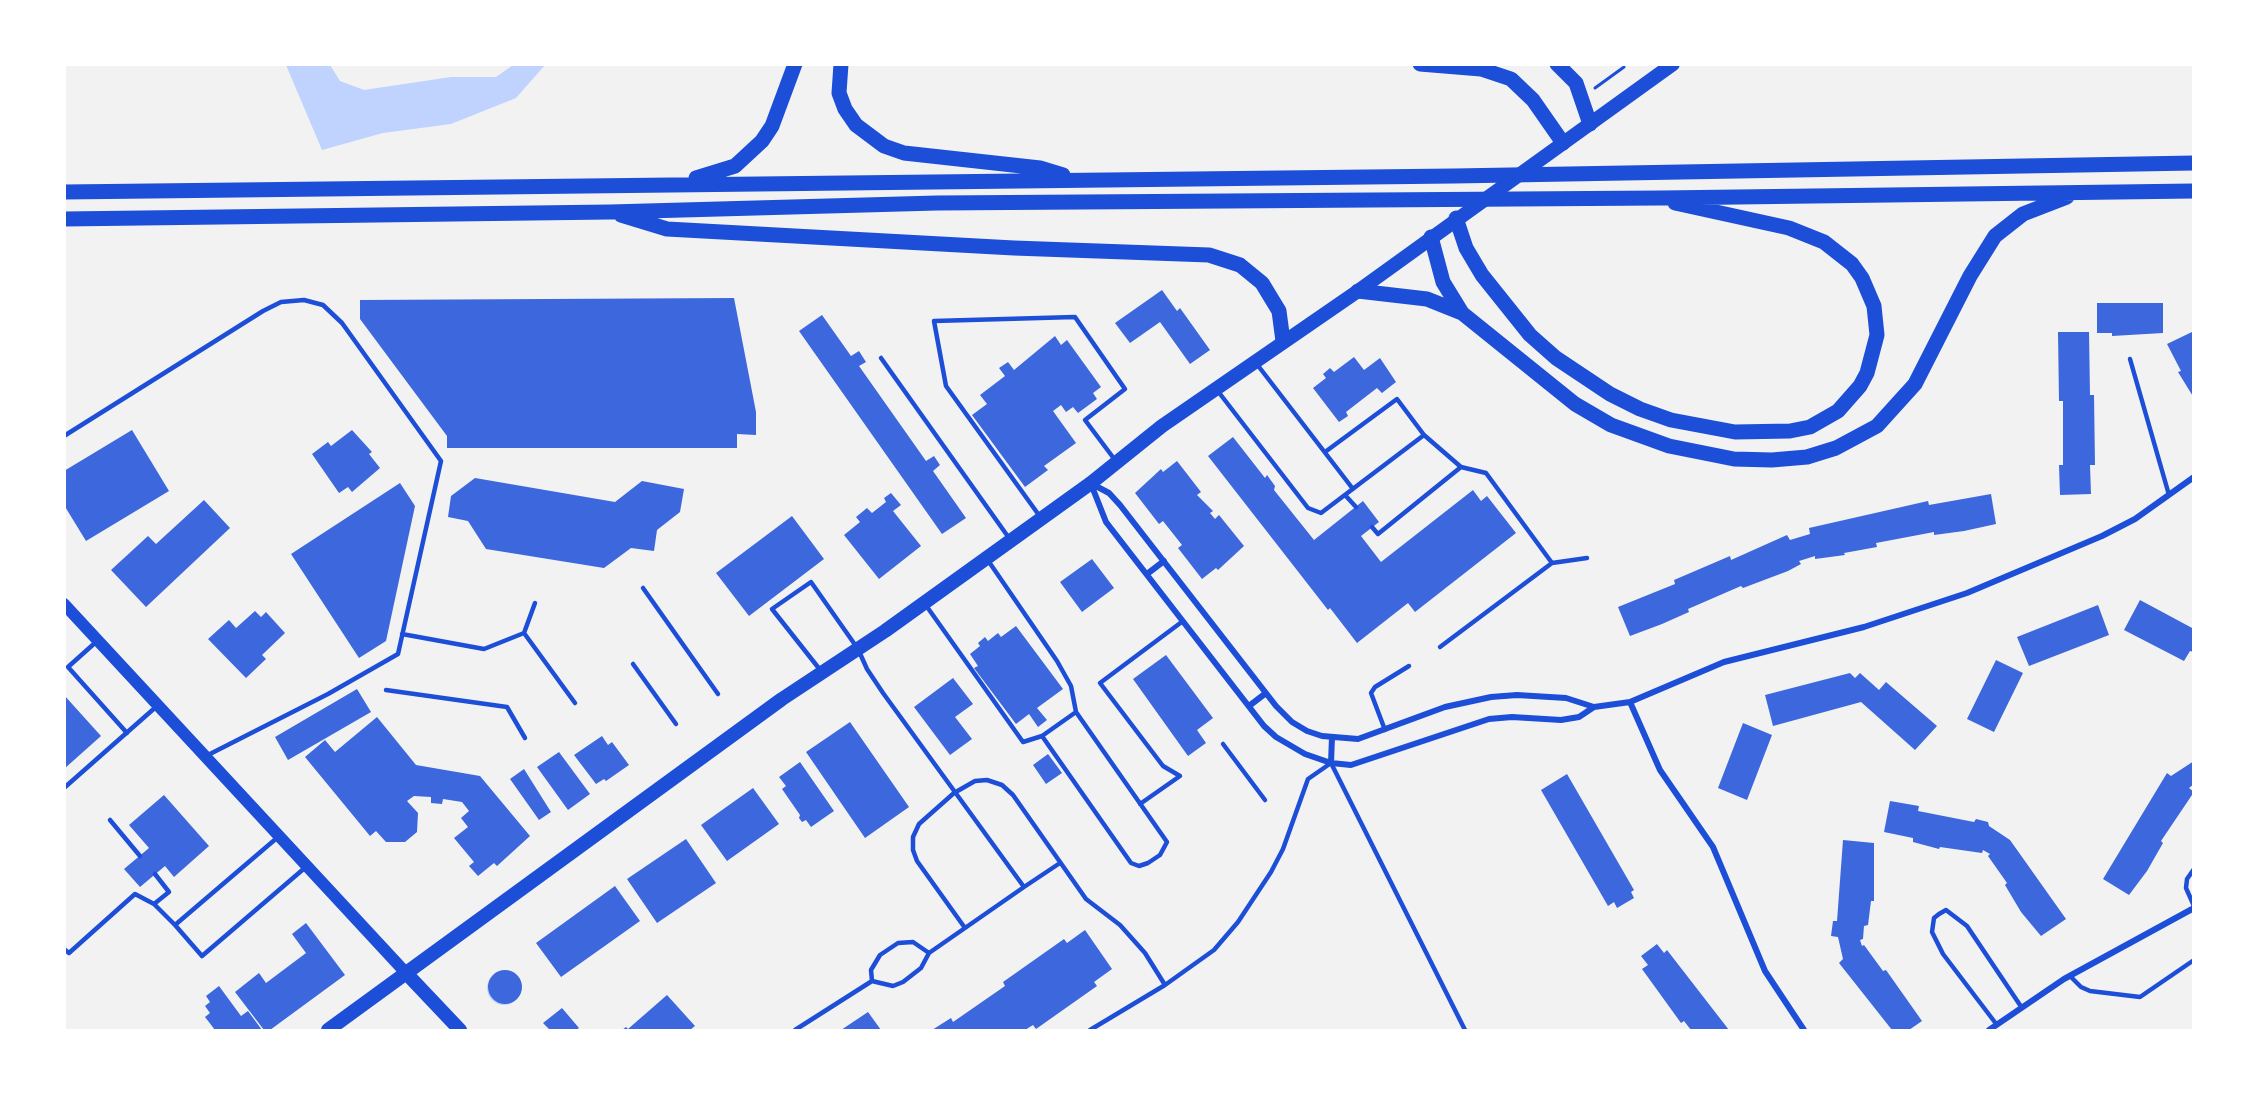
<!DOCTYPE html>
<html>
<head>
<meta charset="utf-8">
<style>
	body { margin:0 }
	#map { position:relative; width:2258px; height:1095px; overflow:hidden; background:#f2f2f2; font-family:"IBM Plex Sans",sans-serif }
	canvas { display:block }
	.frame { position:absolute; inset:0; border:66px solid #fff; pointer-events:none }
</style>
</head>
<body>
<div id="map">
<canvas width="2258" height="1095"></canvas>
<div class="frame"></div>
</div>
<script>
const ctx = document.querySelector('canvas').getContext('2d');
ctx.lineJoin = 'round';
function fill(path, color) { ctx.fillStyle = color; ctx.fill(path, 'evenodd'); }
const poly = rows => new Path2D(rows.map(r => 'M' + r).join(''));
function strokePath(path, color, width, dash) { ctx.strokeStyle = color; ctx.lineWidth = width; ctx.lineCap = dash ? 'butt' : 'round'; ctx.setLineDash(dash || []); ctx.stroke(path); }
fill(poly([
	[286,65,330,65,340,81,364,90,451,77,496,77,513,65,545,65,516,98,451,124,383,133,322,150],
	'487 988a17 17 0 1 1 34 0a17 17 0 1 1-34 0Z'
]), '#bfd3fe');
fill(poly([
	[1162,290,1177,311,1180,308,1210,350,1190,364,1160,322,1130,343,1115,323],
	[734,298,756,412,756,435,737,434,737,448,447,448,447,436,360,319,360,300],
	[2097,303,2163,303,2163,333,2112,336,2112,333,2097,333],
	[822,315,851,356,859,351,866,362,859,366,926,461,934,456,940,465,933,471,966,518,942,534,799,331],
	[2194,331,2194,398,2178,372,2181,371,2167,344],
	[2058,332,2089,332,2090,395,2094,395,2095,465,2090,465,2091,494,2060,495,2059,465,2063,465,2063,401,2059,401],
	[1055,336,1061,345,1067,340,1101,387,1093,393,1097,399,1078,413,1073,407,1066,412,1061,405,1053,411,1076,443,1044,466,1048,470,1025,487,972,415,987,404,980,395,1005,376,999,368,1008,362,1014,370],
	[1354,357,1364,370,1380,358,1396,382,1382,393,1377,388,1346,412,1348,416,1339,422,1313,388,1326,378,1323,374,1330,368,1334,372],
	[132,430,169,491,86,541,64,505,64,471],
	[352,430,372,452,369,454,380,468,352,492,348,487,339,493,312,454,328,442,331,446],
	[1233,437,1265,478,1267,475,1275,486,1274,490,1314,540,1363,501,1379,522,1361,536,1381,562,1473,490,1481,501,1487,496,1516,533,1415,612,1408,603,1357,643,1330,608,1328,610,1208,456],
	[1177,461,1201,492,1197,495,1213,511,1210,513,1215,519,1219,515,1244,546,1218,570,1216,568,1202,579,1178,548,1182,545,1163,521,1159,524,1135,493,1161,469,1163,472],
	[475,478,615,502,642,481,684,489,680,512,657,530,654,551,631,548,604,568,486,549,468,521,448,517,451,496],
	[400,483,415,506,386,641,359,658,291,554],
	[891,493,901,505,893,511,921,546,879,579,844,535,860,522,856,517,867,508,872,513,886,502,884,498],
	[1991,494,1996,524,1964,531,1934,535,1934,532,1876,543,1877,547,1844,553,1845,555,1815,559,1815,556,1799,561,1801,564,1788,571,1743,588,1741,586,1688,609,1689,612,1662,624,1630,636,1618,607,1675,584,1674,580,1730,556,1731,560,1787,535,1790,540,1810,534,1809,528,1928,501,1929,505],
	[204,500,230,528,146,607,111,570,148,536,156,544],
	[792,516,824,559,749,616,716,573],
	[1092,559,1114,588,1082,612,1060,582],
	[2140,600,2194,629,2194,652,2190,651,2184,661,2124,630],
	[2098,605,2109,635,2029,666,2017,637],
	[255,611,261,617,266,612,285,633,262,655,266,659,246,678,208,639,229,620,236,628],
	[1016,626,1063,689,1037,708,1047,720,1038,727,1029,714,1016,724,974,668,978,666,970,654,980,646,978,643,985,637,988,641,998,633,1001,637],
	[1166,655,1213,718,1197,730,1206,743,1188,756,1133,679],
	[1996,660,2023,673,1994,732,1967,719],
	[1850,673,1855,678,1860,673,1879,690,1886,682,1937,726,1915,750,1861,702,1773,726,1765,695],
	[953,678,973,704,955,717,972,739,950,755,914,707],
	[357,689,371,712,288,760,275,737],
	[64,695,101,736,64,769],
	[377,717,416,765,480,776,530,836,497,866,494,863,478,876,469,866,474,862,454,838,468,827,461,818,469,811,462,802,443,799,442,804,431,803,431,797,414,796,407,801,418,813,417,832,405,842,386,842,376,831,370,836,305,757,325,740,335,752],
	[850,722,909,807,865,838,806,752],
	[1743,723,1772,735,1747,800,1718,788],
	[602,736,608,745,612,742,629,765,606,781,604,779,596,784,574,755],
	[559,752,590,794,568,810,537,767],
	[1048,754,1062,773,1046,784,1033,765],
	[2194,761,2194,784,2189,788,2194,792,2161,841,2163,843,2147,871,2129,895,2103,879,2167,773,2171,776],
	[800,762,834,811,811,827,806,820,802,822,799,818,800,815,782,789,786,786,779,777],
	[524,769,551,812,539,820,510,779],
	[1567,774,1634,890,1631,892,1634,898,1617,908,1614,902,1608,906,1541,790],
	[753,788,779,824,727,861,701,825],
	[164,795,209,846,174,877,165,866,140,887,124,869,149,848,129,825],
	[1890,801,1919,806,1918,811,1974,822,1976,819,1988,822,1989,826,2010,840,2066,919,2041,936,2021,912,2005,885,2007,883,1988,856,1990,854,1983,850,1982,853,1940,847,1939,849,1913,842,1913,838,1884,832],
	[686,839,716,883,657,923,627,879],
	[1843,840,1874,843,1874,901,1871,901,1868,925,1864,926,1863,939,1860,940,1862,946,1864,945,1883,971,1886,970,1922,1021,1909,1030,1892,1030,1839,963,1843,959,1838,937,1831,936,1833,921,1837,921],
	[615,886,640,921,561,977,536,943],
	[306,923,345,975,270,1030,264,1030,235,992,259,973,266,983,306,953,292,934],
	[1085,930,1112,969,1094,982,1097,986,1036,1029,1033,1025,1025,1030,932,1030,951,1018,953,1022,1005,986,1003,982,1064,939,1067,943],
	[1657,944,1664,953,1667,950,1729,1030,1691,1030,1684,1021,1681,1023,1642,969,1648,965,1641,956],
	'488 987a17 17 0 1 1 34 0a17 17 0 1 1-34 0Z',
	[219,986,241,1016,248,1011,262,1030,215,1030,205,1017,210,1013,205,1006,210,1002,206,996],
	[667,995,695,1026,690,1030,622,1030,626,1027,628,1029],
	[562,1008,579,1028,576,1030,550,1030,543,1023],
	[868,1012,881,1030,841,1030]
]), '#3d67dc');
strokePath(poly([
	[1595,88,1624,67]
]), '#1d4ed8', 3);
strokePath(poly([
	[881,358,1009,538],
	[2130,359,2169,495],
	[1256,363,1353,489],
	[1217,390,1308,508,1321,513,1424,435,1461,467,1486,473,1552,563,1440,647],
	[64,436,263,311,281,302,304,300,323,305,342,323,441,461,398,654,328,694,206,756],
	[1325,452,1397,399,1424,435],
	[1345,495,1356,507],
	[1041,518,946,386,934,321,1075,317,1125,389,1085,420,1115,460],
	[1372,527,1378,534,1461,467],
	[1552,563,1587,558],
	[643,588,718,694],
	[535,603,524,633,575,703],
	[925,604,1023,742,1042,736,1131,863,1139,866,1148,863,1160,855,1167,842,1076,712,1071,686,1057,661,987,559],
	[402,634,484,649,524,633],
	[96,642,68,667,127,733],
	[633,664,676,724],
	[821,671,772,609,811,582,858,649,867,669,883,693,1024,887,929,953,921,968,903,982,893,986,872,981],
	[386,690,507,707,525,738],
	[1385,730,1371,693,1375,687,1409,666],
	[1042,736,1076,712],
	[1223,744,1265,800],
	[64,788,157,706],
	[1140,804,1180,776,1163,766,1100,683,1183,621],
	[110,820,140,856],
	[278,837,175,925,202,956,307,866],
	[2194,869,2187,879,2186,888,2194,906],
	[1024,887,1060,863],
	[154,904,169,892,155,874],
	[965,928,917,861,913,850,913,837,919,824,954,793,975,781,987,780,1002,785,1013,795,1086,899,1120,925,1145,953,1165,985],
	[64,949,69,953,135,894,154,904,175,925],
	[2070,976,2081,987,2090,991,2140,997,2194,960],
	[872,981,871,970,880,955,898,943,913,942,929,953],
	[1997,1025,1943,954,1932,932,1934,918,1939,914,1946,910,1967,926,2022,1008],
	[795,1030,872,981],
	[1090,1030,1165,985,1214,950,1238,922,1271,872,1283,849,1308,779,1331,763,1465,1030]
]), '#1d4ed8', 4.5);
strokePath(poly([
	[1091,484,1106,522,1264,726,1276,737,1305,754,1331,763,1351,765,1489,719,1512,717,1561,720,1579,717,1594,707,1630,702,1724,662,1864,627,1967,593,2102,536,2135,519,2194,477],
	[1092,484,1109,493,1120,505,1276,706,1292,722,1307,731,1322,736,1358,739,1445,707,1491,697,1517,695,1566,698,1594,707],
	[1147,574,1164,561],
	[1630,702,1660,770,1713,847,1765,971,1804,1030],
	[1249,706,1266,693],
	[1331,763,1332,737],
	[1989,1030,2064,979,2194,908]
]), '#1d4ed8', 6);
strokePath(poly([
	[64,604,406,973]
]), '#1d4ed8', 12);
strokePath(poly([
	[406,973,460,1030],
	[328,1030,782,699,885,631,1091,483,1162,426,1358,291,1673,64]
]), '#1d4ed8', 14);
strokePath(poly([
	[841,64,839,93,845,109,856,125,884,146,904,153,1040,168,1063,175],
	[1420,64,1481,69,1511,79,1533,100,1563,143],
	[1557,64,1576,83,1590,124],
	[696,178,735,166,762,141,772,126,795,64],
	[64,192,1454,176,2194,163],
	[621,215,667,229,1014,248,1209,255,1240,265,1262,283,1279,311,1283,341],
	[1456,218,1466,248,1482,275,1530,335,1556,358,1610,394,1640,409,1671,420,1735,432,1790,431,1810,427,1838,411,1860,386,1867,373,1877,335,1874,306,1862,278,1852,264,1824,242,1789,228,1675,203],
	[64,219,610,212,937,203,1661,198,2194,191],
	[1431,237,1443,282,1462,313,1575,404,1611,425,1669,446,1734,459,1772,460,1807,457,1836,448,1877,426,1915,384,1970,276,1995,236,2023,214,2067,197],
	[1358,291,1427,299,1462,313]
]), '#1d4ed8', 15);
</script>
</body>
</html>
